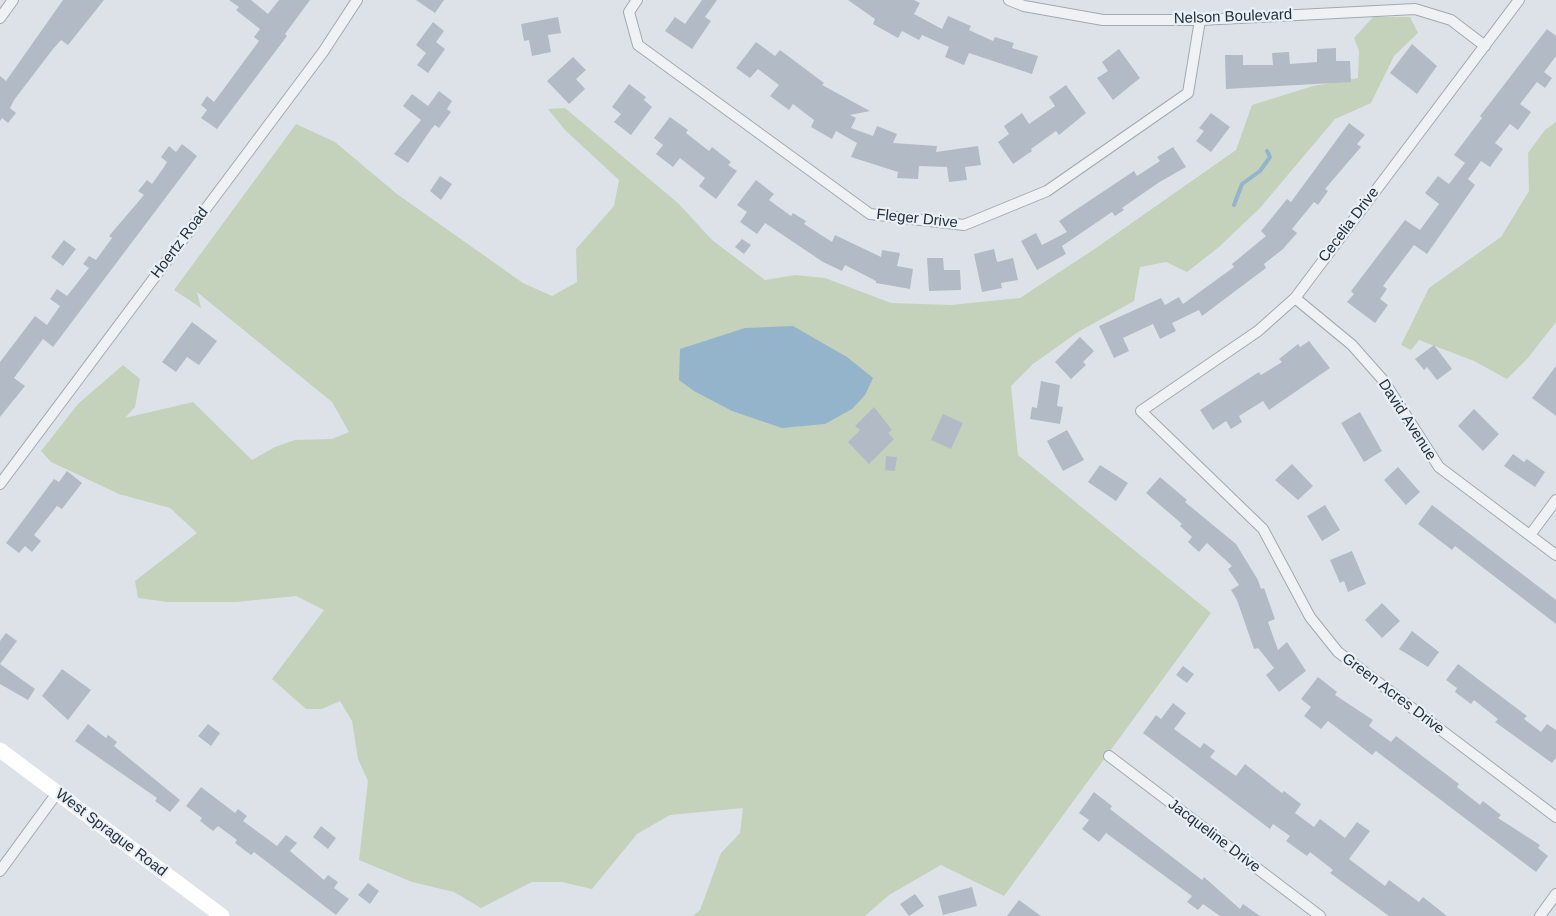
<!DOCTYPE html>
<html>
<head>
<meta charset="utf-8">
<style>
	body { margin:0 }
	canvas { display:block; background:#dce2e7 }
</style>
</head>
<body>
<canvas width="1556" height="916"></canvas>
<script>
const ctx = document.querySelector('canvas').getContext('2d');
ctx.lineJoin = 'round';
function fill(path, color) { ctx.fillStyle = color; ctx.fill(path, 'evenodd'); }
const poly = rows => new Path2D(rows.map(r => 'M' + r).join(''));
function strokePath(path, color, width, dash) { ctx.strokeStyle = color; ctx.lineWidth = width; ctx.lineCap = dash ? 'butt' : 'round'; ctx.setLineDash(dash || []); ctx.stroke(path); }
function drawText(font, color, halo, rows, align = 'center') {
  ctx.font = font + ' Arial,sans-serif'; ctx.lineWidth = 4.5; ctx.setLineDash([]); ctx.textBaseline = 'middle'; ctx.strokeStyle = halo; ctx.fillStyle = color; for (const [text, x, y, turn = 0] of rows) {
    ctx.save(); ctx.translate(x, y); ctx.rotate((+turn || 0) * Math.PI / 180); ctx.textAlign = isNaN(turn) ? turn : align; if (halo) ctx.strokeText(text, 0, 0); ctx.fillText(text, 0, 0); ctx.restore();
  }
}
fill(poly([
	[1373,17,1410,17,1418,33,1394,56,1371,103,1335,119,1260,208,1219,247,1187,272,1166,262,1140,267,1134,301,1078,332,1033,364,1011,386,1018,455,1211,613,1004,896,941,865,889,895,865,916,693,916,700,910,721,853,740,833,743,808,670,815,637,834,592,889,562,882,532,882,481,908,454,892,412,882,359,860,368,781,358,759,352,721,340,701,322,709,306,709,272,679,324,610,296,596,236,602,168,602,138,598,135,581,197,533,170,508,119,494,51,462,41,451,78,404,123,365,140,379,135,407,125,418,193,402,252,460,275,447,295,440,332,439,349,432,332,402,197,292,201,308,174,290,296,124,335,142,397,194,523,283,552,296,577,282,576,249,614,206,619,180,565,130,548,109,565,108,679,204,712,240,765,280,795,275,825,278,891,303,951,305,1020,298,1096,248,1236,150,1252,105,1313,86,1358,78,1359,51,1354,38],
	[1556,122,1556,322,1528,358,1507,379,1474,361,1419,340,1411,350,1401,345,1429,288,1501,237,1529,191,1528,153,1545,130]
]), '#c4d2bc');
fill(poly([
	[793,326,847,357,873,378,865,395,852,409,825,424,782,428,732,411,694,391,679,380,680,349,745,328]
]), '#93b4cb');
strokePath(poly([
	[1234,205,1242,184,1260,171,1270,157,1267,151]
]), '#93b4cb', 4);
fill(poly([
	[63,0,104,0,68,45,61,40,53,49,14,100,10,108,16,113,8,123,2,118,0,121,0,76,6,81],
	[229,0,251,0,268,14,279,0,310,0,285,34,287,36,217,129,201,118,207,110,201,105,207,96,214,102,259,41,254,37,260,29,236,10,239,7],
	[416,0,444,0,435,13],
	[702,0,717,0,705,17,711,21,692,49,665,31,675,17,685,24],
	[848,0,914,0,920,3,914,14,942,29,948,16,971,26,969,30,993,41,995,37,1014,43,1012,48,1038,56,1032,74,969,53,964,65,945,57,949,47,922,35,919,40,902,31,898,38,873,24,875,19],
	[558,17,561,33,548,35,551,52,532,56,529,40,524,41,521,24],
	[433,22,444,31,436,42,445,49,428,73,417,65,426,53,416,45],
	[1547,29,1556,36,1556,56,1544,72,1552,78,1545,88,1537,82,1520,104,1531,112,1518,130,1510,124,1495,143,1503,149,1490,167,1481,161,1468,179,1475,185,1427,254,1414,245,1383,286,1387,289,1380,299,1388,305,1375,323,1347,302,1354,294,1351,291,1405,220,1420,230,1439,204,1425,193,1438,176,1449,184,1465,163,1454,155,1482,118,1480,116],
	[756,42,775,56,780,50,824,83,822,85,870,111,850,115,856,118,851,128,873,136,877,126,897,134,893,143,937,146,936,152,978,146,981,165,965,167,967,180,949,182,947,167,919,166,918,179,897,178,898,172,851,157,857,143,836,131,832,139,811,127,814,120,793,104,789,110,770,96,779,85,758,69,750,78,736,68],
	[1412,44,1437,66,1417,94,1390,73],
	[1336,48,1336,61,1350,61,1351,82,1226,89,1225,55,1243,55,1243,65,1273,65,1272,53,1289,52,1290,64,1317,62,1317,49],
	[1119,49,1140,78,1113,100,1097,78,1108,71,1102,62],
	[573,57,586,70,576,79,585,89,569,104,547,81],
	[629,84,646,97,644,100,652,107,631,135,614,122,621,114,612,107],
	[1066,85,1086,113,1059,135,1056,131,1031,149,1032,151,1013,164,998,142,1009,134,1004,126,1022,113,1029,124,1055,106,1049,97],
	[439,91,452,101,447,109,451,112,439,128,435,125,432,128,408,163,394,154,421,120,403,106,412,94,428,106],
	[1211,113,1230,127,1211,152,1196,141,1204,131,1199,128],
	[670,117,688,130,686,133,709,151,712,147,731,162,728,165,737,171,716,199,699,186,705,178,680,158,673,167,656,154,663,145,654,138],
	[1349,123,1365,135,1357,144,1361,147,1325,189,1328,191,1318,205,1314,202,1292,229,1297,233,1283,249,1264,264,1266,268,1202,316,1199,310,1172,323,1176,331,1160,339,1153,324,1123,338,1129,351,1114,358,1099,326,1161,298,1165,305,1179,297,1183,304,1234,267,1232,264,1266,236,1261,231,1287,199,1291,202],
	[182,144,197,156,53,347,43,339,14,378,25,386,0,417,0,362,35,316,47,325,60,306,50,299,57,289,67,296,89,268,83,264,89,256,96,260,112,238,109,236,144,195,138,191,147,180,152,184,164,167,167,162,161,157,169,146,176,152],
	[1173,147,1186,167,1158,183,1122,208,1124,210,1115,216,1112,212,1062,246,1066,254,1037,270,1021,241,1036,233,1042,245,1067,232,1059,221,1134,171,1137,176,1160,161,1157,157],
	[440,176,452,184,441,200,430,191],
	[756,180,774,194,769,200,791,216,793,213,806,221,804,224,832,242,835,235,881,257,882,250,900,253,897,266,913,269,910,289,876,283,876,281,845,265,842,271,823,262,765,223,757,234,740,222,747,212,737,205],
	[742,239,751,245,744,254,735,247],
	[64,240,76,249,63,266,51,257],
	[994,249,997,262,1013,258,1018,280,1001,283,1002,288,982,292,974,254],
	[927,258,943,258,944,270,960,270,961,290,929,291],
	[192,322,217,341,199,365,187,357,176,372,162,362],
	[1080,337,1094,351,1083,362,1086,365,1071,379,1055,362],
	[1309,341,1330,368,1269,410,1263,401,1239,416,1242,422,1231,429,1226,421,1213,430,1200,410,1259,372,1261,375,1282,362,1279,359,1298,344,1300,347],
	[1434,345,1452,369,1437,380,1427,367,1424,370,1415,359],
	[1556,366,1556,416,1532,398],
	[1041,381,1060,385,1057,406,1063,407,1060,424,1030,419,1032,407,1037,408],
	[874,407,892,430,888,433,894,439,869,464,848,442,860,430,855,426],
	[1474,409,1499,434,1483,451,1458,426],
	[1360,412,1382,451,1364,462,1341,423],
	[943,414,963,423,951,449,931,440],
	[1067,430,1084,460,1063,471,1047,441],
	[1513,454,1524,462,1527,459,1545,472,1535,487,1504,466],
	[886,456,897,457,895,471,885,470],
	[1292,464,1313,486,1298,500,1275,480],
	[1100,465,1128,483,1116,501,1088,482],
	[1398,467,1420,492,1406,505,1384,480],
	[67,471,82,483,62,509,57,506,34,535,41,541,32,552,25,546,19,553,6,543,54,479,59,482],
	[1160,477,1187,500,1185,502,1236,544,1258,580,1261,589,1264,588,1275,619,1268,622,1278,650,1287,642,1306,671,1279,692,1266,675,1274,668,1258,648,1254,649,1237,600,1231,590,1239,585,1228,569,1232,566,1207,543,1199,552,1188,542,1192,537,1180,526,1182,524,1146,493],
	[1325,505,1340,530,1322,541,1307,516],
	[1432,505,1556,600,1556,624,1455,546,1452,550,1418,524],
	[1352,551,1366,584,1348,592,1344,581,1340,583,1330,560],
	[1382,603,1400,621,1382,638,1365,620],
	[1412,631,1439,652,1428,667,1399,649],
	[6,633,17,641,0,664,0,641],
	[0,664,35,689,28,700,0,684],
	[1458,664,1527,716,1524,719,1541,732,1547,724,1556,730,1556,758,1552,763,1495,722,1498,719,1474,700,1471,704,1455,692,1457,688,1446,680],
	[1183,666,1194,674,1187,683,1176,675],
	[62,669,91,690,68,720,42,696],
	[1318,677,1337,692,1335,695,1373,720,1369,726,1391,742,1396,736,1459,784,1457,787,1480,805,1483,801,1501,815,1498,818,1540,845,1538,848,1548,856,1536,872,1376,751,1372,755,1328,721,1321,729,1304,716,1311,707,1301,699],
	[1173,703,1186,713,1174,729,1200,748,1204,743,1215,751,1210,757,1236,776,1245,764,1282,793,1284,791,1301,804,1295,813,1314,827,1320,819,1345,838,1357,822,1370,831,1349,859,1385,886,1389,880,1419,902,1423,897,1447,916,1389,916,1330,873,1333,870,1310,852,1307,856,1286,841,1290,836,1273,824,1270,829,1143,733,1156,715,1161,719],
	[88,724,106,738,108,735,117,742,114,746,180,800,170,812,155,801,157,798,75,741],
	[208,724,220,733,211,746,198,736],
	[201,787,235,813,238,809,247,816,243,821,277,846,286,835,297,843,290,851,324,880,328,875,338,882,334,888,349,899,336,915,254,852,251,855,235,843,237,840,218,826,213,831,200,821,202,818,186,806],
	[1094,792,1112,806,1110,809,1202,880,1204,877,1240,909,1243,904,1260,916,1220,916,1203,904,1198,910,1187,902,1192,896,1106,833,1099,842,1082,829,1089,820,1079,813],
	[321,826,336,838,328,849,313,837],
	[368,883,379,891,370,904,358,895],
	[972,887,977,906,943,915,938,896],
	[915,894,924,906,909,916,900,904],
	[1019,900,1041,916,1007,916]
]), '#b2bbc5');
const street = poly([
	[637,0,629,12,638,45,870,214,964,225,1047,191,1188,93,1200,20],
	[1009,0,1024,6,1103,20,1200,20,1415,9,1451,20,1485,46],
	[1519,0,1295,298,1258,331,1141,411,1263,529,1310,617,1338,652,1556,817],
	[0,18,13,0],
	[1295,298,1352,345,1383,380,1439,467,1556,555],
	[0,484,323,52,357,0],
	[1530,535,1556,500],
	[1109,756,1320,916],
	[0,871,57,793],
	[1540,916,1556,894]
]);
strokePath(street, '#a1a9b1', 12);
strokePath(street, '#eff2f5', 10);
strokePath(poly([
	[0,750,222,916]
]), '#fff', 15);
drawText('15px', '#24313f', '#ebf0f5', [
	["Nelson Boulevard",1233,17,-2],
	["Fleger Drive",917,219,6],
	["Cecelia Drive",1349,225,-53],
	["Hoertz Road",180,243,-53],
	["David Avenue",1407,420,57],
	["Green Acres Drive",1393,694,37],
	["West Sprague Road",111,833,37],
	["Jacqueline Drive",1214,836,37]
]);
</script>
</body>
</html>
